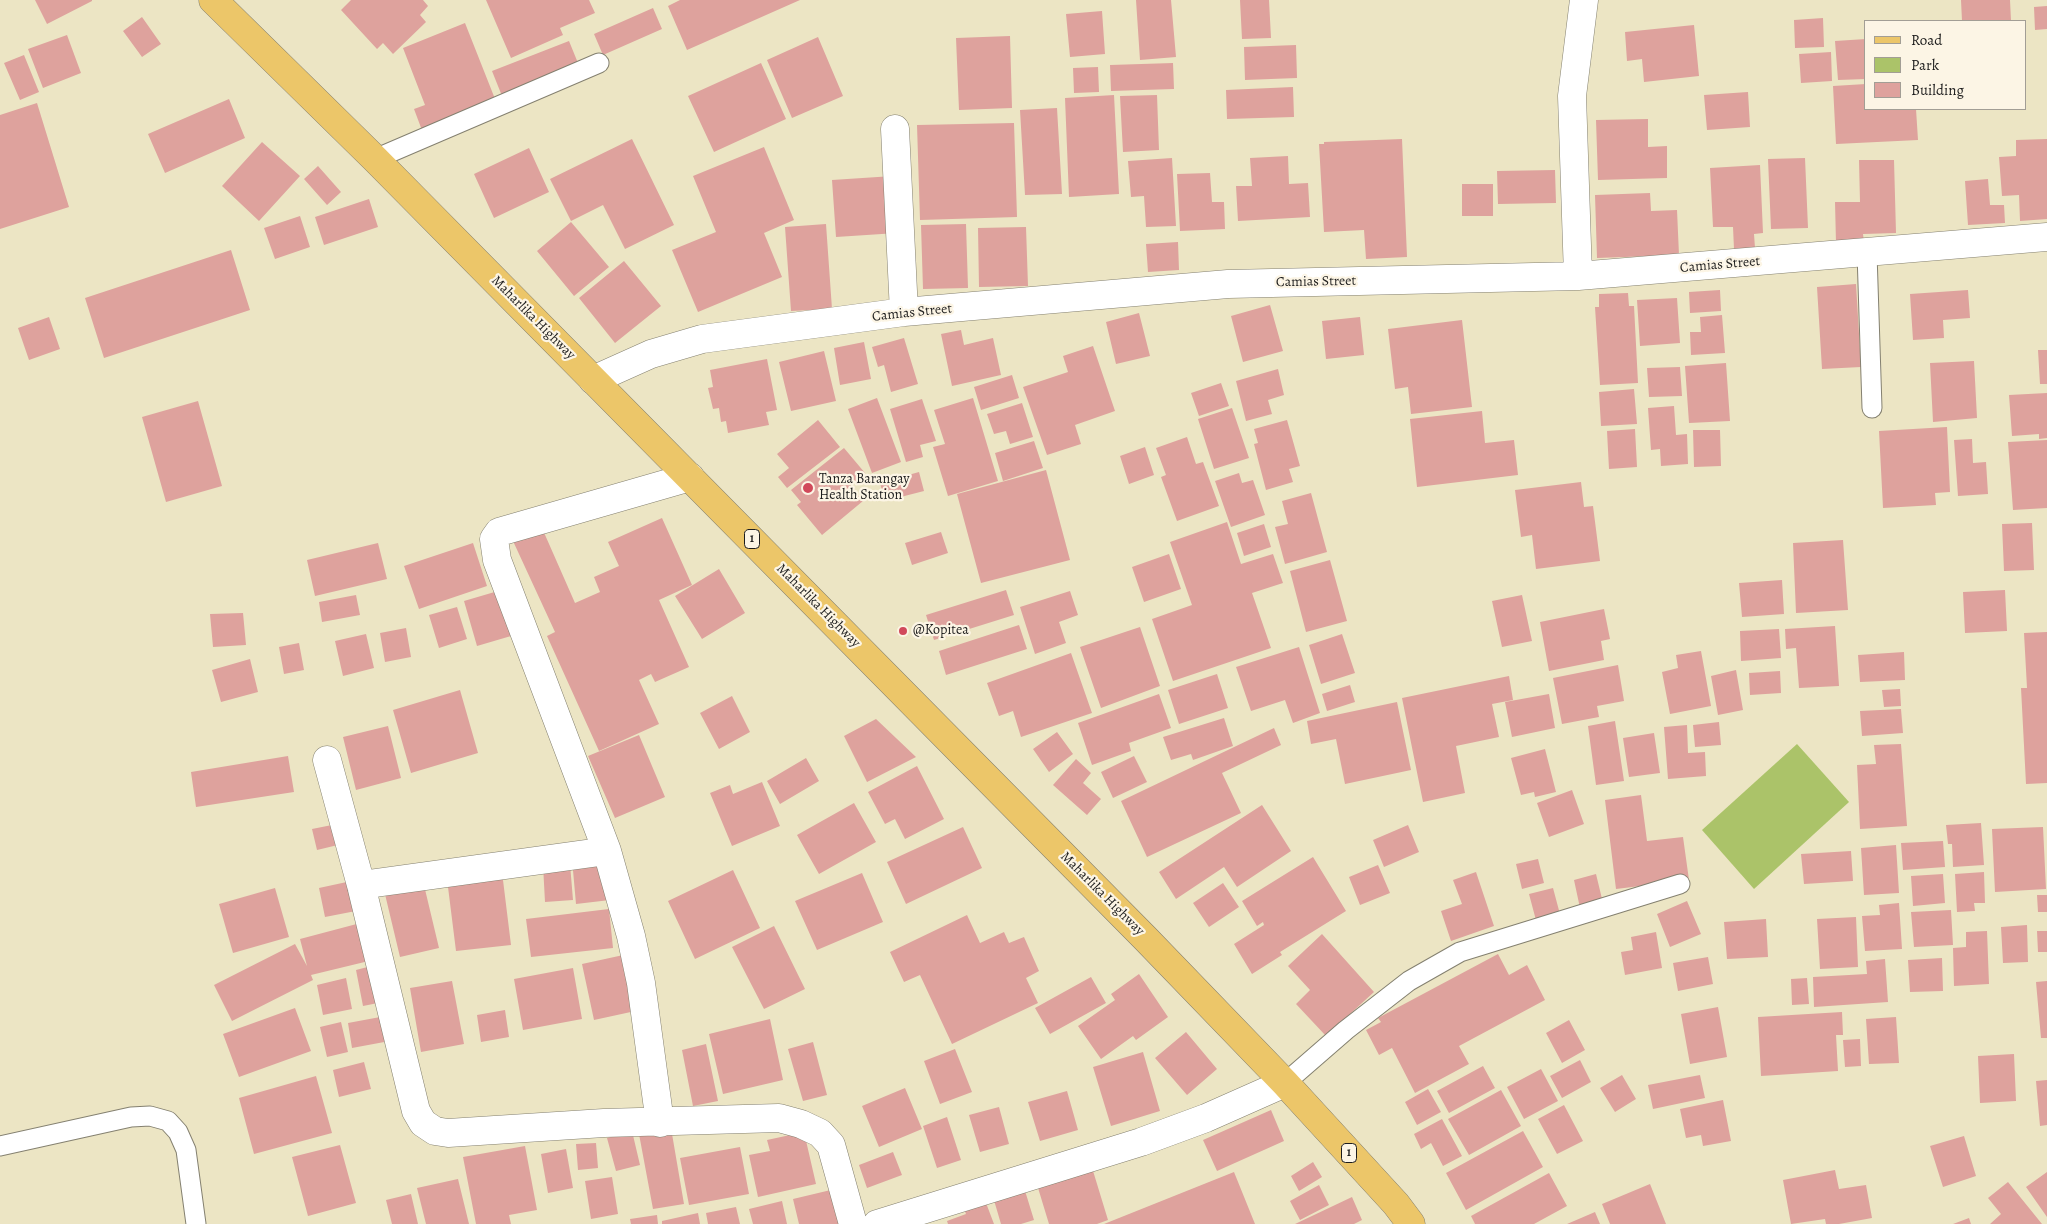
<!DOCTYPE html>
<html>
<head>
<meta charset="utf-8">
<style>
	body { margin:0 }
	#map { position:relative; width:2047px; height:1224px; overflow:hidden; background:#ece5c4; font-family:Alegreya,serif }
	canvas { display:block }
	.legend { position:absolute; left:1864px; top:20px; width:162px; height:90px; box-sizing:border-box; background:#fcf5e5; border:1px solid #a29e95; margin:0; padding:6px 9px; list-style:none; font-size:15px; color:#1c1c1c }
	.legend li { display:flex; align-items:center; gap:10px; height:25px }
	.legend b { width:25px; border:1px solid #a29e95 }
</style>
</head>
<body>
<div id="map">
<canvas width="2047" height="1224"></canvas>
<ul class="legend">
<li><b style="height:6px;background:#ecc669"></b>Road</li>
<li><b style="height:14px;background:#abc369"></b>Park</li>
<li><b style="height:14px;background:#dea29d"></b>Building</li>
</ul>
</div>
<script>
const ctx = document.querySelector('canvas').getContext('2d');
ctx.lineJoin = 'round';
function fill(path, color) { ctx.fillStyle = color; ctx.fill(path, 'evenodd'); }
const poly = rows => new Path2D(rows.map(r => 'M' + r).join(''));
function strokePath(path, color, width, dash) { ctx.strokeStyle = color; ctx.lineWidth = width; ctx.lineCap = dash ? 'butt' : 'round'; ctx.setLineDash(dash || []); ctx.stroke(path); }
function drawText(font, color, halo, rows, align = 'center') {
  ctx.font = font + ' Alegreya,serif'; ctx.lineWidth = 4.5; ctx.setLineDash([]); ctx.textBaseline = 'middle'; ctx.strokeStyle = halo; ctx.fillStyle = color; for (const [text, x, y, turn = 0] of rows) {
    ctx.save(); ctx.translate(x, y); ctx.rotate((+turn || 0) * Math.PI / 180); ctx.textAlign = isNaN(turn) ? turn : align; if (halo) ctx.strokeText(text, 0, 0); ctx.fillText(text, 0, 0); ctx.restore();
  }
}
fill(poly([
	[1797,744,1849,802,1754,889,1702,830]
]), '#abc369');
fill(poly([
	[35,0,92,0,92,1,47,24],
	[351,0,423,0,428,6,420,15,426,22,393,54,383,43,377,49,341,10],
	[486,0,589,0,595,13,560,28,563,35,511,58],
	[680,0,800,0,687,50,668,6],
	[1136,0,1171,0,1176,57,1140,60],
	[1240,0,1269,0,1271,38,1242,39],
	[1961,0,2010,0,2011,21,1962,21],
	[2047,6,2047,29,2035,30,2034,7],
	[653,8,662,29,603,55,594,34],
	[1102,11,1105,54,1070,57,1066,14],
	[142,17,161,44,142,57,123,31],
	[1823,18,1824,47,1795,48,1794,20],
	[465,23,497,104,423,133,414,109,425,105,403,48],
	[1694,25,1699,76,1644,82,1642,59,1627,61,1625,32],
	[67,35,81,73,43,88,28,49],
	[1010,36,1012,108,959,110,956,38],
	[818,37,843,96,792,118,767,60],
	[1866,39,1866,79,1838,80,1835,41],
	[569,41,580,68,502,96,492,71],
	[1296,45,1297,78,1245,80,1244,47],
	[1831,52,1832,81,1801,83,1799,54],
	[24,55,39,92,20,100,4,63],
	[761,63,786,119,714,152,688,96],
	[1173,63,1174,89,1111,91,1110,65],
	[1098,67,1099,92,1074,93,1073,68],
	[1866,84,1866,109,1916,109,1918,140,1836,144,1833,86],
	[1293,87,1294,117,1227,119,1226,90],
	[1748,92,1750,127,1707,130,1704,95],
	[1114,95,1119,194,1069,197,1065,98],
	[1157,95,1159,150,1123,152,1120,96],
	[229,99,245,138,165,173,148,134],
	[37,103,69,207,0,229,0,115],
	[1057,108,1062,194,1025,195,1020,110],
	[1648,119,1648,147,1667,146,1667,178,1598,180,1596,120],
	[1014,123,1017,217,920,220,917,125],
	[632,139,674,225,625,249,603,205,571,221,550,179],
	[1402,139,1407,257,1366,259,1364,230,1324,232,1319,144,1324,144,1324,142],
	[2047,139,2047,219,2020,221,2019,195,2002,196,1999,157,2016,156,2016,140],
	[262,142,300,176,259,221,222,186],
	[764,147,794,220,764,233,782,277,698,312,672,250,716,232,693,176],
	[529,148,549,192,494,218,474,174],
	[1288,156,1289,184,1308,183,1310,217,1238,221,1236,186,1252,186,1250,158],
	[1172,158,1176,226,1146,227,1144,196,1131,197,1128,161],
	[1805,158,1808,228,1771,229,1768,159],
	[1859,160,1894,160,1896,233,1863,234,1864,242,1836,243,1835,202,1860,202],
	[1760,165,1763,233,1754,234,1755,248,1734,249,1733,227,1713,227,1710,168],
	[318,166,341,192,327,205,304,179],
	[1555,170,1556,203,1498,204,1497,171],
	[1210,173,1212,202,1224,202,1225,229,1180,231,1177,174],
	[893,176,897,233,836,237,832,180],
	[1988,179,1990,205,2004,205,2005,223,1968,225,1965,181],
	[1462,184,1493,184,1493,216,1462,216],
	[1650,193,1651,211,1677,210,1679,255,1597,258,1595,195],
	[369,199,378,227,324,245,315,217],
	[300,216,310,247,275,259,264,228],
	[571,222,609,267,574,296,537,251],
	[826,224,832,309,791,311,785,227],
	[966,224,968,288,923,289,921,225],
	[1026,227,1028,286,979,287,978,228],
	[1178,242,1179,270,1148,272,1146,244],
	[231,250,250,310,104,358,85,298],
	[624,261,661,306,615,343,579,298],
	[1856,284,1861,367,1822,369,1817,287],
	[1720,290,1721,311,1690,313,1689,292],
	[1968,290,1970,318,1943,320,1944,338,1913,340,1910,294],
	[1628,293,1629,306,1634,306,1638,383,1600,385,1595,307,1599,307,1599,294],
	[1677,298,1680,343,1640,346,1637,300],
	[1270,305,1283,351,1243,362,1231,316],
	[1139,313,1150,356,1116,364,1106,322],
	[1722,315,1725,353,1691,355,1690,332,1701,332,1700,317],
	[49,317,60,349,29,360,18,328],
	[1360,317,1364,355,1326,359,1322,321],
	[1462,320,1472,407,1411,414,1408,387,1395,389,1388,329],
	[961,330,964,345,993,338,1001,375,952,386,941,334],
	[904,338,918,384,891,392,884,365,878,367,872,347],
	[864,342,871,379,840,385,834,348],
	[1093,346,1115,411,1075,425,1081,444,1047,455,1023,387,1068,372,1063,356],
	[2038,350,2047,350,2047,384,2040,384],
	[824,351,836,401,791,411,779,362],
	[767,359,777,410,766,412,769,425,728,433,726,421,721,422,719,408,713,409,708,388,713,387,710,370],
	[1974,361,1977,418,1933,422,1930,363],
	[1726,363,1730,421,1689,423,1685,366],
	[1680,367,1682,396,1649,397,1647,368],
	[1278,369,1284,395,1268,400,1272,414,1246,421,1236,381],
	[1012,375,1019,398,981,410,974,387],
	[1221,383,1229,406,1199,416,1191,393],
	[1634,389,1637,424,1601,426,1599,392],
	[2047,393,2047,438,2039,439,2039,434,2012,436,2009,395],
	[877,398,901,462,872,473,848,409],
	[973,398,998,481,948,496,933,447,945,444,934,410],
	[922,399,936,441,920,445,923,457,906,462,890,409],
	[198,401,222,486,166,502,142,417],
	[1022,403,1033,437,1010,444,1006,431,994,434,987,414],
	[1674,406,1676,435,1687,434,1688,464,1661,466,1660,449,1651,450,1648,408],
	[1232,408,1249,458,1214,469,1198,419],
	[1482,411,1485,443,1514,440,1518,475,1417,487,1410,419],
	[818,420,840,447,787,488,778,477,789,468,777,454],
	[1287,420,1300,466,1289,469,1293,482,1266,490,1254,444,1258,443,1254,429],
	[1947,427,1950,492,1935,493,1936,505,1883,508,1879,431],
	[1635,429,1637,467,1609,469,1607,431],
	[1693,430,1720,430,1721,466,1694,467],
	[1187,437,1196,464,1203,462,1219,506,1177,521,1161,477,1166,475,1156,448],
	[1972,439,1973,463,1986,462,1988,494,1958,496,1954,440],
	[2047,440,2047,508,2013,510,2008,442],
	[1034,441,1043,468,1003,481,995,453],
	[1145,447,1154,475,1129,484,1120,456],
	[844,448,865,473,850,486,863,501,822,535,797,505,801,502,791,490],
	[1046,470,1070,560,981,583,957,494],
	[919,472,924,491,885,501,880,483],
	[1239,473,1242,483,1253,480,1265,515,1231,527,1215,481],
	[1581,482,1584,507,1593,506,1600,561,1536,569,1532,535,1521,537,1515,490],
	[1311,493,1327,552,1285,564,1275,527,1288,524,1282,501],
	[662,518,692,585,659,600,689,667,655,682,651,674,639,680,659,724,599,751,547,636,555,632,513,541,542,528,575,603,600,592,594,577,619,566,608,542],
	[1227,522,1241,564,1273,554,1283,583,1252,593,1271,648,1173,681,1152,619,1192,605,1170,542],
	[2032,523,2034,570,2004,571,2002,524],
	[1264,524,1271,547,1244,556,1237,533],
	[941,532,948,553,912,565,905,543],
	[1843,540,1848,610,1796,613,1793,543],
	[378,543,387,579,315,596,307,560],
	[473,543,487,586,419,609,404,566],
	[1169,554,1181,589,1144,602,1132,567],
	[1330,560,1347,621,1306,632,1290,571],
	[719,569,745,613,702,639,675,596],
	[1782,580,1784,614,1742,617,1739,583],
	[1006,590,1014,615,934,640,926,615],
	[2005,590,2007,631,1965,633,1963,592],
	[498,591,511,636,477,646,464,601],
	[1070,591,1078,615,1059,622,1066,643,1035,654,1020,607],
	[356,595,360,615,322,622,319,602],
	[1522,595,1532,641,1502,647,1492,601],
	[457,607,467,639,439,648,429,615],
	[1604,609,1610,639,1601,641,1604,660,1549,671,1540,622],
	[243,613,246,645,213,647,210,614],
	[1019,625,1027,649,946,675,939,651],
	[1835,626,1839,686,1799,688,1796,648,1786,649,1785,629],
	[1140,627,1160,686,1101,708,1080,647],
	[406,628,411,657,385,662,380,633],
	[1779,629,1781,658,1741,661,1740,631],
	[2047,632,2047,783,2026,784,2021,688,2027,688,2024,633],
	[366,634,374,668,343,676,335,641],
	[1342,634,1355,673,1321,684,1309,645],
	[299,643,304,670,284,674,279,647],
	[1299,647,1320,713,1293,723,1285,700,1251,711,1236,667],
	[1701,651,1711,706,1670,714,1662,672,1678,668,1676,655],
	[1904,652,1905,680,1860,682,1858,655],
	[1071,653,1092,713,1021,737,1013,711,999,716,987,683],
	[250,659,258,692,221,702,212,670],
	[1618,665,1624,701,1597,706,1599,717,1562,724,1553,678],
	[1736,670,1743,710,1718,715,1711,676],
	[1780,671,1781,693,1750,695,1749,673],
	[1217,674,1228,708,1179,724,1168,690],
	[1509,676,1513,700,1492,704,1499,737,1456,746,1465,793,1423,802,1402,698],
	[1350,685,1355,702,1327,711,1322,694],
	[1900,689,1901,706,1884,707,1882,690],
	[460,690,478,753,411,773,393,710],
	[1159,694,1171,728,1129,743,1131,751,1092,765,1078,723],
	[1549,694,1555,728,1512,737,1505,702],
	[732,696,750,732,719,749,700,713],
	[1397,702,1411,770,1345,784,1336,739,1311,744,1307,721],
	[1901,709,1903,733,1862,736,1860,711],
	[1224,718,1233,746,1193,760,1191,754,1171,760,1163,737],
	[876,719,916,757,867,782,844,736],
	[1615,721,1624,781,1596,785,1588,726],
	[1719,722,1721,745,1695,747,1693,725],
	[1687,725,1688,753,1705,752,1706,776,1668,779,1664,727],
	[388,726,401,778,356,790,343,737],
	[1274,728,1281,745,1222,773,1241,813,1147,857,1121,801],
	[1057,732,1073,754,1049,772,1033,749],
	[1654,733,1660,773,1629,777,1623,738],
	[639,735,665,797,615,818,588,756],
	[1901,744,1907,826,1860,829,1857,765,1876,764,1874,745],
	[1545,749,1556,792,1535,797,1534,792,1521,795,1511,758],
	[288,756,294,792,196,807,191,772],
	[1134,756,1147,782,1113,798,1101,772],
	[806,758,819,781,780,804,767,781],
	[1076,759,1091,773,1083,783,1101,799,1087,815,1053,785],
	[917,766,944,819,905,839,895,819,885,824,868,792],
	[762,782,780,826,732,846,710,793,730,785,733,794],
	[1572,790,1584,824,1549,837,1537,803],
	[1641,795,1647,841,1683,837,1689,880,1616,889,1605,800],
	[854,803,876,842,819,874,797,835],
	[1262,805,1291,851,1237,887,1224,867,1176,899,1159,872],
	[1981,823,1984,865,1953,867,1952,844,1948,844,1946,825],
	[337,824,342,844,317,850,312,829],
	[1408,825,1419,852,1384,867,1373,840],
	[963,827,982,868,906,904,887,862],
	[2043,827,2046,889,1995,892,1992,829],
	[1943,841,1945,867,1903,870,1901,843],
	[1896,845,1899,893,1864,895,1861,848],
	[1851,851,1853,881,1804,884,1801,854],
	[606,856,610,900,576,904,572,859],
	[1313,857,1346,911,1280,952,1282,955,1252,974,1234,944,1264,925,1263,922,1257,926,1242,901],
	[1538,859,1544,883,1522,889,1516,864],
	[570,864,573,900,545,902,543,865],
	[1378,865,1390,893,1360,905,1349,877],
	[733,870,760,928,695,959,668,901],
	[502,872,511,945,456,951,447,879],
	[1476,872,1494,926,1451,941,1441,911,1462,904,1453,880],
	[1984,872,1985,903,1974,903,1975,911,1957,912,1955,874],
	[862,873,883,922,817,950,795,901],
	[1596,874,1603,903,1580,908,1574,880],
	[1943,874,1945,903,1913,906,1911,876],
	[356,880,361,910,325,917,319,888],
	[423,881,439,948,400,957,384,890],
	[1223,883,1239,907,1209,927,1193,903],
	[275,888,289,937,233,953,219,904],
	[1553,888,1561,918,1537,924,1529,894],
	[2037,895,2047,895,2047,912,2038,912],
	[1687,901,1701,934,1670,947,1657,914],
	[1899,903,1902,949,1865,951,1862,916,1880,915,1879,905],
	[609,909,613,948,531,957,526,919],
	[1951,910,1953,945,1914,947,1911,912],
	[967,915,980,943,1004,932,1009,943,1024,937,1039,971,1026,978,1038,1003,952,1044,920,975,904,982,890,952],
	[1856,917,1858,967,1820,969,1817,919],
	[1766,919,1768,957,1727,959,1724,922],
	[368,921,377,959,311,975,313,980,232,1021,214,985,295,944,307,966,300,939],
	[2027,925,2028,962,2003,963,2001,927],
	[774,926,805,989,764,1009,732,947],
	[1987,931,1989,984,1954,986,1953,948,1966,947,1966,932],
	[2037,931,2047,931,2047,952,2038,952],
	[1656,932,1662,968,1625,975,1621,952,1633,950,1631,937],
	[1322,934,1374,992,1326,1036,1296,1004,1310,990,1288,966],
	[628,954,640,1010,594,1020,582,964],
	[1498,954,1509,975,1527,965,1545,1000,1459,1046,1469,1064,1415,1093,1392,1048,1379,1055,1366,1030,1381,1022,1378,1018],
	[1708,957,1713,984,1678,991,1673,963],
	[1942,958,1943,991,1910,992,1908,960],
	[1885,959,1888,1002,1814,1007,1813,977,1867,974,1866,961],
	[379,964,388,1001,363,1006,356,970],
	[573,968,582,1019,523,1030,514,979],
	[1139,974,1168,1017,1136,1040,1133,1036,1101,1059,1078,1026,1115,1000,1111,994],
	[1091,977,1106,1003,1050,1034,1035,1008],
	[346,978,352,1009,323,1015,317,985],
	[1807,978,1809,1004,1792,1005,1791,979],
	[452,981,464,1044,421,1052,410,988],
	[2047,981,2047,1038,2041,1038,2036,982],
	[1718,1007,1727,1057,1690,1064,1681,1014],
	[295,1008,311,1051,239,1077,223,1034],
	[505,1010,509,1037,481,1042,477,1015],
	[1842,1012,1843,1035,1836,1035,1838,1071,1761,1076,1758,1017],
	[391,1015,395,1040,352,1048,348,1023],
	[1896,1017,1899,1063,1869,1064,1866,1019],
	[770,1019,783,1080,723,1094,709,1034],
	[1569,1020,1585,1050,1562,1063,1546,1033],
	[341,1022,348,1052,327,1057,320,1027],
	[1186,1032,1217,1069,1187,1095,1155,1058],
	[1860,1039,1861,1066,1845,1067,1843,1040],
	[813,1042,827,1095,803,1101,788,1049],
	[706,1044,718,1101,693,1106,682,1050],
	[955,1049,972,1092,940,1104,924,1061],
	[1143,1052,1160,1111,1111,1126,1093,1067],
	[2014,1054,2016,1101,1980,1103,1978,1056],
	[1580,1060,1591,1082,1562,1098,1550,1076],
	[364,1062,371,1089,339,1097,333,1070],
	[1483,1066,1495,1088,1449,1113,1437,1091],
	[1541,1069,1558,1101,1524,1119,1507,1087],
	[1622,1075,1636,1099,1615,1112,1600,1088],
	[1700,1075,1705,1098,1653,1109,1648,1085],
	[316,1076,332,1133,254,1154,239,1098],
	[2047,1080,2047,1125,2040,1126,2036,1081],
	[905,1088,922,1129,879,1147,862,1106],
	[1428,1089,1441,1112,1417,1125,1405,1102],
	[1501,1090,1521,1126,1469,1155,1448,1119],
	[1067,1091,1078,1130,1040,1141,1028,1102],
	[1723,1100,1731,1141,1703,1146,1701,1135,1686,1138,1680,1109],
	[1564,1105,1583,1141,1557,1154,1538,1119],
	[999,1107,1009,1144,980,1152,969,1115],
	[1271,1110,1284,1141,1217,1171,1203,1140],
	[947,1117,961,1160,937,1168,923,1126],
	[1442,1119,1462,1156,1443,1166,1431,1143,1421,1149,1414,1134],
	[671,1128,684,1204,653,1209,639,1134],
	[632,1131,640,1165,616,1171,607,1138],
	[1523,1131,1543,1167,1466,1210,1446,1173],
	[804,1132,816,1184,758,1197,749,1155,770,1151,767,1140],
	[1964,1136,1976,1176,1943,1187,1930,1146],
	[596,1143,598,1168,578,1170,576,1144],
	[340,1145,356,1203,308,1216,292,1157],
	[525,1146,537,1210,509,1215,511,1224,476,1224,463,1157],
	[740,1147,749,1194,689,1205,680,1158],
	[566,1149,573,1188,548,1193,541,1154],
	[893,1152,902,1175,867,1188,859,1165],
	[1090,1161,1108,1220,1097,1224,1049,1224,1035,1178],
	[1313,1162,1322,1177,1299,1191,1291,1176],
	[1835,1170,1839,1189,1866,1185,1872,1218,1839,1224,1826,1224,1825,1219,1791,1224,1783,1180],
	[1234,1172,1255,1224,1104,1224],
	[2047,1172,2047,1217,2026,1187],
	[1549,1173,1567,1206,1534,1224,1475,1224,1471,1216],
	[612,1177,618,1214,591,1219,585,1181],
	[458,1179,469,1224,426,1224,417,1188],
	[1022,1181,1034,1220,1021,1224,1001,1224,991,1190],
	[2008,1182,2042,1224,1990,1224,2001,1214,1988,1198],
	[1650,1184,1666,1224,1610,1224,1602,1204],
	[1319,1185,1329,1205,1300,1220,1290,1201],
	[835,1189,843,1224,799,1224,793,1199],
	[411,1194,418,1224,392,1224,386,1200],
	[983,1195,994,1224,948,1224,947,1221,966,1214,962,1203],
	[1352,1197,1362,1220,1354,1224,1295,1224],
	[782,1201,787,1224,753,1224,749,1209],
	[736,1207,740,1224,708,1224,706,1213],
	[1595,1212,1600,1224,1567,1224],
	[698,1213,700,1224,662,1224,662,1221],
	[657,1215,658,1224,631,1224,630,1219],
	[1969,1218,1971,1224,1953,1224]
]), '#dea29d');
const lane = poly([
	[375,159,599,63],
	[1867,253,1872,408],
	[1285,1083,1346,1030,1409,981,1460,952,1680,884],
	[0,1146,131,1117,150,1116,168,1121,178,1132,186,1150,196,1224]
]);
const street = poly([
	[895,129,904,312],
	[1578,276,1572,96,1584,0],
	[593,380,651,354,702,339,904,312,1228,284,1578,276,2047,237],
	[327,760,361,885,416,1111,423,1123,435,1131,448,1133,604,1123,779,1118,801,1124,820,1133,831,1145,853,1224],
	[361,885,607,851],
	[660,1123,641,983,631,936,607,851,497,560,494,539,499,532,690,477],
	[877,1224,1141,1142,1206,1118,1285,1083]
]);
const primary = poly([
	[213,0,375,159,1145,938,1285,1083,1396,1204,1411,1224]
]);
strokePath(lane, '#848070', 21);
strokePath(street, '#848070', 29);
strokePath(primary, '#848070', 29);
strokePath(lane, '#fff', 19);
strokePath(street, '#fff', 28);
strokePath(primary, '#ecc669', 28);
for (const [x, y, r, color] of [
	[808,488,6,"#d1495b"],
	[903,631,5,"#d1495b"]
]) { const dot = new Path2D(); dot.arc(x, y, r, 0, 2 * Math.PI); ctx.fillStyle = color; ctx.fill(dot); strokePath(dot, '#fcf5e5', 2); }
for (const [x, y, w] of [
	[752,539,15],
	[1349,1153,15]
]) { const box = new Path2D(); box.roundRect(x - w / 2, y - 9.5, w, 19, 4); ctx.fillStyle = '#fcf5e5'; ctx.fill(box); strokePath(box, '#1c1c1c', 1); }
drawText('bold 12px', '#1c1c1c', null, [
	["1",752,539],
	["1",1349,1153]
]);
drawText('14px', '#1c1c1c', '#fcf5e5', [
	["Camias Street",1720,265,-5],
	["Camias Street",1316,282,-1],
	["Camias Street",912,313,-6],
	["Maharlika Highway",533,318,45],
	["Maharlika Highway",818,606,45],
	["Maharlika Highway",1102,894,45]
]);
drawText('14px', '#1c1c1c', '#fcf5e5', [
	["Tanza Barangay",819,480],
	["Health Station",819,496],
	["@Kopitea",913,631]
], 'left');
</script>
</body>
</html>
